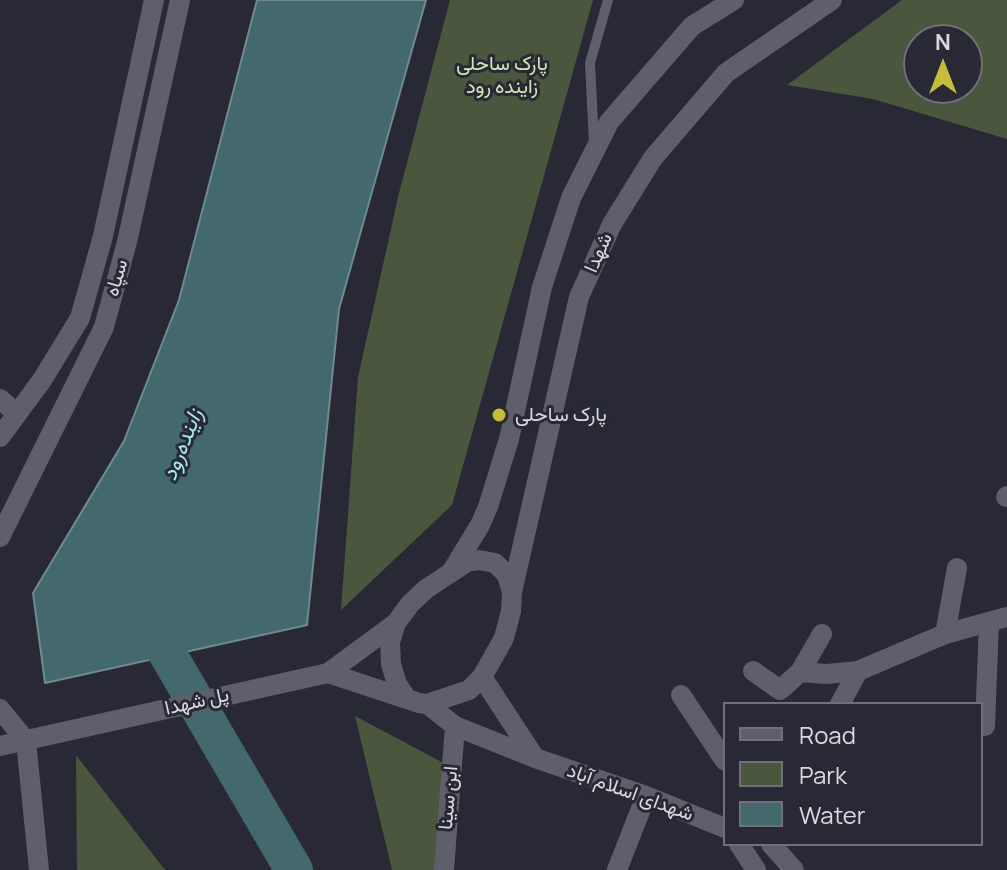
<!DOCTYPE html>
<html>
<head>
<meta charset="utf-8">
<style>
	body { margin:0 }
	#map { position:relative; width:1007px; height:870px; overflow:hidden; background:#282934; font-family:Manrope,sans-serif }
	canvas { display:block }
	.legend { position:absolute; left:723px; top:702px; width:260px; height:144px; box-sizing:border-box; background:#282934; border:2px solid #6f7079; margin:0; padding:10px 14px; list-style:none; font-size:24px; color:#d9dae1 }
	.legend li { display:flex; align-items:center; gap:16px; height:40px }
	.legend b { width:40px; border:2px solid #6f7079 }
	.north { position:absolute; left:903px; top:24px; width:80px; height:80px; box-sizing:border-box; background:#282934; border:2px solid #6f7079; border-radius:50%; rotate:0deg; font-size:22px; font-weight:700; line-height:32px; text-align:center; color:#d9dae1 }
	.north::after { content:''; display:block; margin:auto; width:28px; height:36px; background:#c6bc3c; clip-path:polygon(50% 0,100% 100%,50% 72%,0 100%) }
</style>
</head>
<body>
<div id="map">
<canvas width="1007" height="870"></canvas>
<ul class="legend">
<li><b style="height:10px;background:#5e5f6b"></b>Road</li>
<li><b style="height:22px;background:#4a563e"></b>Park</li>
<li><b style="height:22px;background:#43686d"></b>Water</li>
</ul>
<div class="north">N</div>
</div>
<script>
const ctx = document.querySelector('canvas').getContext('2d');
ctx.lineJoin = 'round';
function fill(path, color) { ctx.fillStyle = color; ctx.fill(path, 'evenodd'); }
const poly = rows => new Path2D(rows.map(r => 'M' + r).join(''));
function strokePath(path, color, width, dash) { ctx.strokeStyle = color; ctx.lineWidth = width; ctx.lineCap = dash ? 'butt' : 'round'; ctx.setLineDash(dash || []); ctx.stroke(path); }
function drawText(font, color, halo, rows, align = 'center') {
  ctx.font = font + ' Manrope,Vazirmatn,sans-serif'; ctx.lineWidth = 6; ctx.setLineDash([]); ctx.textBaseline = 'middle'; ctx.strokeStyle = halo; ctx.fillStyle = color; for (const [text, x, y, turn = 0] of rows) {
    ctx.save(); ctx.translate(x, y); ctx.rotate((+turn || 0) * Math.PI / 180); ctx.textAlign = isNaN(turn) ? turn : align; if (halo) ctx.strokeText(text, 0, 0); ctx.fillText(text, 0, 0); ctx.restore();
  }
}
fill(poly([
	[450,0,593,0,452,505,341,610,358,377,399,193],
	[902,0,1007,0,1007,139,873,99,787,85],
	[919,40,967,40,967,88,919,88],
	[355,716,455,769,434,870,392,870],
	[76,755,165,870,77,870]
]), '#4a563e');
const water = poly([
	[257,0,426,0,339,309,307,625,45,683,33,593,124,441,179,300,257,0]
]);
fill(water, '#43686d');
strokePath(water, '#708a90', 2);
strokePath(poly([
	[147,609,146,617,294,870]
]), '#43686d', 38);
strokePath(poly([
	[594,143,590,63,608,0]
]), '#5e5f6b', 10);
strokePath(poly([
	[0,399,17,414],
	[1006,497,1007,496],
	[945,634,957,568],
	[753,671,780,690,800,672,827,674,858,671],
	[800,672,822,634],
	[681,695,725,761],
	[981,726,985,726,989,622],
	[739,844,756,870],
	[771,844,794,870],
	[444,870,455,726],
	[617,870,646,796]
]), '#5e5f6b', 20);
strokePath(poly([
	[427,704,455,726,535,758,482,677],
	[840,704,858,671,945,634,1007,617],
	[26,741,39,870],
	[535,758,646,796,725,828]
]), '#5e5f6b', 20);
strokePath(poly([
	[0,437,42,380,80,318,103,236,154,0],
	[0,537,104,327,127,242,180,0],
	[452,571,480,525,488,507,509,439,542,287,571,198,609,122,692,26,734,0],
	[512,592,579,297,612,224,653,158,726,73,832,0],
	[328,673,419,703,427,704,469,690,482,677,504,638,511,611,512,592,507,575,495,563,479,560,467,562,426,589,410,604,396,623,390,642,391,664,397,684,407,699],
	[0,709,26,741],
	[0,746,328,673,396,623]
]), '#5e5f6b', 20);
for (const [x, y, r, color] of [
	[499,415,8,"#c6bc3c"]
]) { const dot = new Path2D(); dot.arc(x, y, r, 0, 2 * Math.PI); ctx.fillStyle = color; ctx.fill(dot); strokePath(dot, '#282934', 3); }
drawText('20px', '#d0e9b6', '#282934', [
	["پارک ساحلی",502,64],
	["زاینده رود",502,87]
]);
drawText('20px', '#d9dae1', '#282934', [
	["شهدا",599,253,-66],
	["سپاه",117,278,-74],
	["پل شهدا",197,702,-13],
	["شهدای اسلام آباد",630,793,20],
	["ابن سینا",449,798,-85]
]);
drawText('20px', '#d9dae1', '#282934', [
	["پارک ساحلی",515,415]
], 'left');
drawText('italic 22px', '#a1e9f3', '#282934', [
	["زاینده‌رود",183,445,-68]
]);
</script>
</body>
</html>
